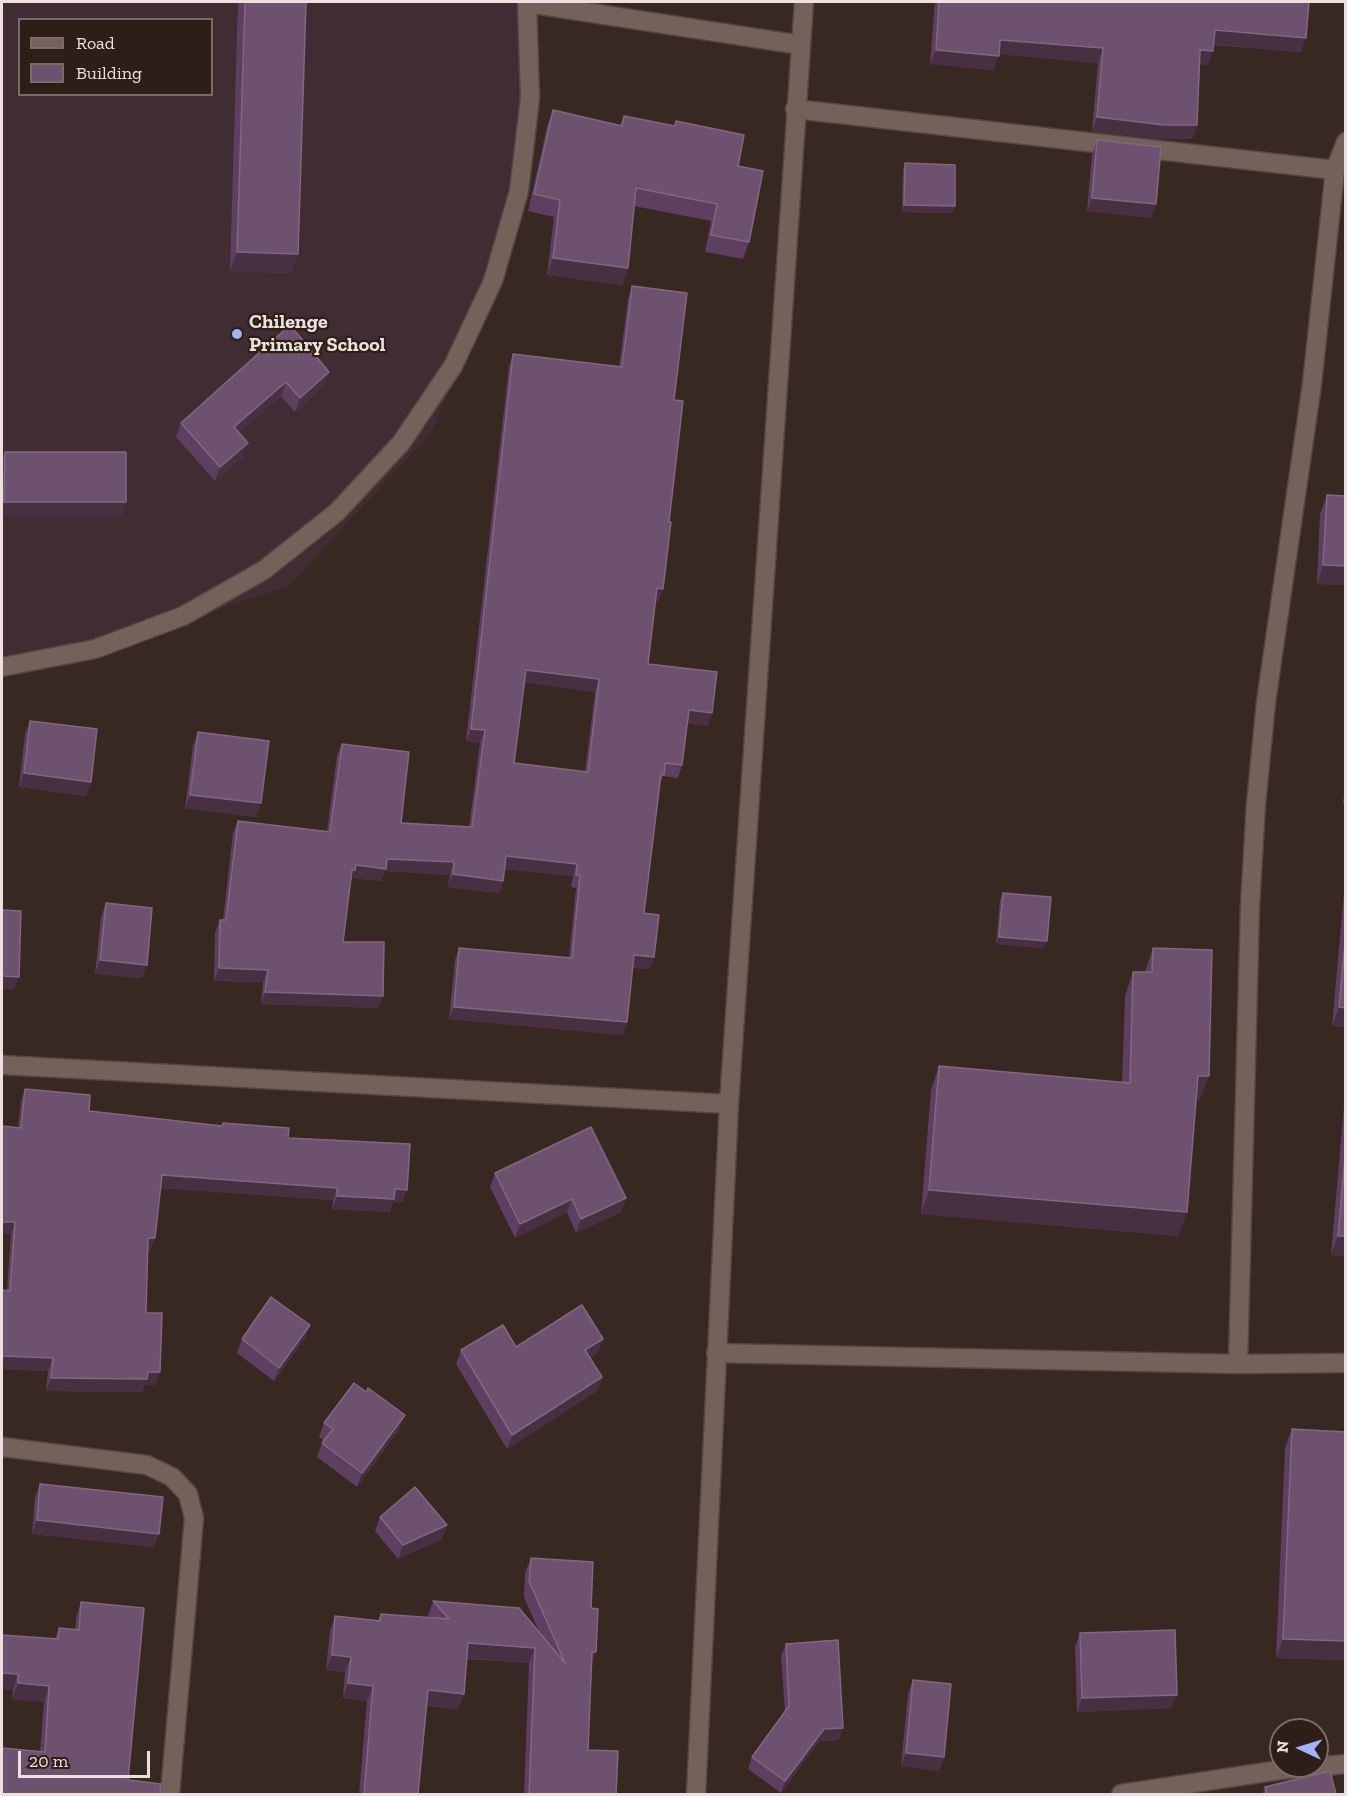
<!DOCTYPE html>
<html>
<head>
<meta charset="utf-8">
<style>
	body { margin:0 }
	#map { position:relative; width:1347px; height:1796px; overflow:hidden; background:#372821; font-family:"Zilla Slab",serif }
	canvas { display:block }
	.frame { position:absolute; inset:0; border:3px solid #ece1dd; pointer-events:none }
	.legend { position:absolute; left:18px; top:18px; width:195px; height:78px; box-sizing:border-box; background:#2d1e18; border:2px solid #796c67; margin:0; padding:8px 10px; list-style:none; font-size:18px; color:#ece1dd }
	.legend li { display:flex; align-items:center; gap:12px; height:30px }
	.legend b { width:30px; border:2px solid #796c67 }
	.north { position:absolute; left:1269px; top:1718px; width:60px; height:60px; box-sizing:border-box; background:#2d1e18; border:2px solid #796c67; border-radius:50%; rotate:274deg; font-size:16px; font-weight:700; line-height:24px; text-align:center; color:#ece1dd }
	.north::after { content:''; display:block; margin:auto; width:21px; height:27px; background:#a1b3fd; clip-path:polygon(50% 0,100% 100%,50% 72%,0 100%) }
	.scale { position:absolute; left:18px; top:1751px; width:132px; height:27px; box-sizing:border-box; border:3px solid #ece1dd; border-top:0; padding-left:8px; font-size:18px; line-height:21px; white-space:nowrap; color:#ece1dd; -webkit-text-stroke:4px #2d1e18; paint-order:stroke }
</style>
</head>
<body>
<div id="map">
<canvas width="1347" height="1796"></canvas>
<div class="frame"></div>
<ul class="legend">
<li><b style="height:8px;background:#74625a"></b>Road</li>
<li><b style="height:16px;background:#6e516f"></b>Building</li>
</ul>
<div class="north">N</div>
<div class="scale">20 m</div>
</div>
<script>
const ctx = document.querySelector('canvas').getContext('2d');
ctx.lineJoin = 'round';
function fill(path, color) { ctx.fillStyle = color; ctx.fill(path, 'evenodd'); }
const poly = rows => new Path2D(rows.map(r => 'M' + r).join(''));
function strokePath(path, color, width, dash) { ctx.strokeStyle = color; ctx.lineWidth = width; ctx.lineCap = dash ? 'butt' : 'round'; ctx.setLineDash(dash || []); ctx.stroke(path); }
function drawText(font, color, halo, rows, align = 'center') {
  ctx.font = font + ' "Zilla Slab",serif'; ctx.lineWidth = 4.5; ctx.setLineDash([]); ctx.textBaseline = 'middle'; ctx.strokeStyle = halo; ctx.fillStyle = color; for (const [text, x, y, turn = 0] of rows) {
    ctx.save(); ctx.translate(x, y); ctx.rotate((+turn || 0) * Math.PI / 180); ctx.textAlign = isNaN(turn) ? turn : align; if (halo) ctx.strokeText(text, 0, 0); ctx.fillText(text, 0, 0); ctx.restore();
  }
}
fill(poly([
	[2,2,525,2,529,64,514,236,432,432,288,587,52,661,2,664],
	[20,20,212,20,212,94,20,94]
]), '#402d33');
const minor = poly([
	[527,3,801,45],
	[795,109,1335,170],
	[2,667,95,649,183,616,264,570,337,512,401,443,453,366,493,281,519,191,530,98,527,2],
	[2,1065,729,1104],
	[716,1353,1238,1364,1346,1363],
	[1238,1364,1250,906,1256,804,1266,702,1312,384,1335,170,1346,142],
	[2,1447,147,1465,172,1477,188,1494,194,1518,170,1794],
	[696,1794,729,1104,804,2],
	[1121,1794,1280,1770,1346,1764]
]);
strokePath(minor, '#544641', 21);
strokePath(minor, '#74625a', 18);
fill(poly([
	[238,2,306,2,298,254,291,273,230,271],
	[935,2,1309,2,1301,52,1214,45,1208,65,1199,64,1197,125,1192,139,1158,139,1092,131,1098,63,999,54,993,70,930,64],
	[553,110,620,125,624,116,674,126,676,121,738,166,749,242,743,259,705,252,711,221,634,206,628,268,622,285,547,275,554,217,528,211,547,127],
	[1097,140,1151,218,1087,211,1092,154],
	[905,163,955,206,952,213,902,212,903,170],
	[632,286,674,400,669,522,663,589,658,601,655,601,648,664,708,726,687,723,682,765,678,778,663,776,660,784,644,913,654,957,650,969,633,968,623,1035,449,1019,455,960,459,948,569,958,576,888,571,887,573,876,504,869,503,881,499,893,448,887,450,875,385,871,381,881,352,878,350,883,343,942,383,996,378,1008,261,1004,263,982,214,981,215,933,220,920,223,920,233,833,238,821,327,831,337,756,342,744,401,823,469,827,480,743,466,741,509,366,513,354,619,367,628,299],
	[524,682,595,692,585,772,514,763],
	[290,325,324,386,295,412,281,396,239,432,243,457,215,481,176,437,181,423],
	[5,452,126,502,121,516,2,516,2,460],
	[1327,495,1346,585,1317,584,1320,514],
	[30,721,91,782,86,796,19,787,25,734],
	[198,732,256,817,185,808,193,746],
	[1346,772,1346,804,1343,804],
	[1346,870,1346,1027,1332,1026],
	[1003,893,1044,948,996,944,1000,900],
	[106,903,142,978,95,974,101,917],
	[1153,948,1200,1100,1196,1100,1187,1212,1178,1236,921,1214,931,1090,939,1066,1122,1082,1125,996,1133,972,1145,972],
	[1346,1083,1346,1256,1331,1255],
	[25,1089,89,1111,221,1126,223,1123,288,1138,403,1202,393,1202,390,1212,332,1209,333,1200,160,1188,155,1238,150,1251,148,1251,146,1313,160,1372,155,1385,145,1385,142,1392,46,1391,48,1371,2,1369,2,1290,7,1291,11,1234,2,1234,2,1126,18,1128,21,1101],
	[495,1173,626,1198,621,1212,576,1233,567,1212,515,1238,490,1187],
	[310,1325,305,1338,274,1381,237,1353,242,1339],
	[603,1339,598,1352,590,1358,602,1377,597,1391,507,1449,456,1364,461,1350,516,1347],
	[366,1392,400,1428,357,1487,317,1457,322,1443,324,1441,319,1437,324,1423],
	[1292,1429,1346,1660,1276,1658,1285,1448],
	[40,1484,159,1534,154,1547,32,1534,35,1497],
	[380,1517,442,1539,398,1559,375,1531],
	[531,1558,591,1608,592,1663,588,1750,616,1794,524,1794,529,1663,467,1659,464,1694,458,1709,427,1706,418,1794,359,1794,367,1701,343,1698,345,1672,326,1670,330,1631,335,1616,378,1620,381,1614,429,1618,428,1616,433,1601,540,1634,524,1597,525,1573],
	[81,1602,128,1780,160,1794,40,1751,44,1702,12,1699,13,1690,2,1689,55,1639,59,1628,75,1629,76,1618],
	[1080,1633,1172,1708,1077,1712,1075,1647],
	[786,1644,839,1740,819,1741,781,1793,748,1769,752,1757,785,1712,781,1656],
	[913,1680,944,1757,939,1771,901,1766,908,1694],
	[1265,1787,1336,1794,1262,1794]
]), '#5f3f61');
fill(poly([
	[1215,30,1306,38,1301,52,1210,44],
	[1000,40,1103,48,1098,63,995,54],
	[936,50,999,56,993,70,930,64],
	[1200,50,1213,51,1208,65,1195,64],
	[1097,117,1197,125,1192,139,1158,139,1092,131],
	[1092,198,1156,204,1151,218,1087,211],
	[904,205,955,206,952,213,902,212],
	[237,252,298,254,291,273,230,271],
	[553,258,628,268,622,285,547,275],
	[329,372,324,386,295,412,300,398],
	[286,382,281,396,229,440,234,427],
	[248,443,243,457,215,481,220,467],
	[4,502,126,502,121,516,2,516,2,509],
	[1323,565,1346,566,1346,585,1317,584],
	[657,588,663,589,658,601,652,601],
	[526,670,599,679,595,692,521,682],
	[689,710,712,713,708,726,684,723],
	[471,729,485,730,480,743,466,741],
	[24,773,91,782,86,796,19,787],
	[190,795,261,803,256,817,185,808],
	[506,856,577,864,573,876,501,869],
	[387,859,454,862,450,875,385,871,381,881,352,878,351,883,347,882,352,870,356,865],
	[453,874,503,881,499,893,448,887],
	[999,937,1047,941,1044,948,996,944],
	[634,955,654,957,650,969,630,967],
	[100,960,147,965,142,978,95,974],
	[219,968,268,970,263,982,214,981],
	[2,976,19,977,14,989,2,989],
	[265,992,383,996,378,1008,261,1004],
	[454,1007,627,1022,623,1035,449,1019],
	[1339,1007,1346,1008,1346,1027,1332,1026],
	[1198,1076,1209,1076,1200,1100,1190,1100],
	[162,1175,337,1188,333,1200,157,1188],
	[395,1189,407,1190,403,1202,393,1202,390,1212,332,1209,337,1196],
	[929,1190,1187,1212,1178,1236,921,1214],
	[626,1198,621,1212,576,1233,581,1219],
	[572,1199,567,1212,515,1238,520,1224],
	[2,1222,15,1222,11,1234,2,1234],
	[1338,1236,1346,1236,1346,1256,1331,1255],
	[148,1238,155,1238,150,1251,144,1250],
	[310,1325,305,1338,274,1381,279,1368],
	[603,1339,598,1352,580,1364,585,1350],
	[2,1356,53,1358,48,1371,2,1369],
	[148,1372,160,1372,155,1385,145,1385,142,1392,46,1391,51,1378],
	[602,1377,597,1391,507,1449,512,1435],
	[405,1415,400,1428,357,1487,362,1473],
	[37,1520,159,1534,154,1547,32,1534],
	[447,1525,442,1539,398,1559,403,1545],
	[1283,1639,1346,1641,1346,1660,1276,1658],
	[468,1643,535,1648,529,1663,463,1658],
	[592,1652,596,1652,590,1667],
	[332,1655,351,1657,345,1672,326,1670],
	[2,1673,18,1674,13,1690,2,1689],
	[18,1683,49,1686,44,1702,12,1699],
	[348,1683,373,1686,367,1701,343,1698],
	[428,1690,464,1694,458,1709,423,1705],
	[1177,1695,1172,1708,1077,1712,1082,1698],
	[843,1728,839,1740,819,1741,781,1793,785,1781,824,1729],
	[906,1753,944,1757,939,1771,901,1766]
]), '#482f42');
const building = poly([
	[245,2,306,2,298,254,237,252,245,2],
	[939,2,1309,2,1306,38,1215,30,1213,51,1200,50,1197,125,1164,125,1097,117,1103,48,1000,40,999,56,936,50,939,2],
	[553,110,622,126,624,116,675,126,676,121,744,135,738,166,763,171,749,242,711,235,717,204,636,188,628,268,553,258,560,200,534,194,553,110],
	[1097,140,1161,147,1156,204,1092,198,1097,140],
	[905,163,955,165,955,206,904,205,905,163],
	[632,286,687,293,674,400,683,401,669,522,671,522,663,589,657,588,648,664,717,672,712,713,689,710,682,765,665,763,664,775,661,774,644,913,659,915,654,957,634,955,627,1022,454,1007,459,948,572,958,580,875,576,875,577,864,506,856,503,881,453,874,454,862,387,859,386,869,356,865,355,870,352,870,343,942,384,942,383,996,265,992,268,970,219,968,220,920,226,920,238,821,330,832,342,744,409,752,401,823,472,827,485,730,471,729,513,354,622,367,632,286],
	[526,670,599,679,588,772,514,763,526,670],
	[290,325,329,372,300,398,286,382,234,427,248,443,220,467,181,423,290,325],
	[5,452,126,452,126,502,4,502,5,452],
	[1327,495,1346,496,1346,566,1323,565,1327,495],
	[30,721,97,729,91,782,24,773,30,721],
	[198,732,269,741,261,803,190,795,198,732],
	[1003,893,1051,897,1047,941,999,937,1003,893],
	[106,903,152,908,147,965,100,960,106,903],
	[2,910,21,911,19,977,2,976,2,910],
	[1346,933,1346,1008,1339,1007,1346,933],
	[1153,948,1212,950,1209,1076,1198,1076,1187,1212,929,1190,939,1066,1130,1083,1133,972,1152,972,1153,948],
	[25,1089,90,1095,89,1111,222,1126,223,1123,289,1128,288,1138,410,1144,407,1190,395,1189,394,1199,337,1196,337,1188,162,1175,155,1238,148,1238,146,1313,162,1313,160,1372,148,1372,147,1379,51,1378,53,1358,2,1356,2,1290,10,1291,15,1222,2,1222,2,1126,21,1128,25,1089],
	[591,1127,626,1198,581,1219,572,1199,520,1224,495,1173,591,1127],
	[1346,1145,1346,1236,1338,1236,1346,1145],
	[271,1297,310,1325,279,1368,242,1339,271,1297],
	[582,1305,603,1339,585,1350,602,1377,512,1435,461,1350,503,1325,516,1347,582,1305],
	[354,1383,366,1392,368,1388,405,1415,362,1473,322,1443,333,1429,324,1423,354,1383],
	[1292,1429,1346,1432,1346,1641,1283,1639,1292,1429],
	[40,1484,163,1497,159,1534,37,1520,40,1484],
	[415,1487,447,1525,403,1545,380,1517,415,1487],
	[531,1558,593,1562,591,1608,598,1609,596,1652,592,1652,588,1750,618,1751,616,1794,529,1794,535,1648,468,1643,464,1694,428,1690,418,1794,364,1794,373,1686,348,1683,351,1657,332,1655,335,1616,380,1621,381,1614,449,1619,433,1601,519,1608,565,1663,529,1581,531,1558],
	[81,1602,144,1608,128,1780,161,1784,160,1794,2,1794,2,1748,45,1752,49,1686,18,1683,18,1674,2,1673,2,1635,58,1639,59,1628,79,1630,81,1602],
	[1175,1630,1177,1695,1082,1698,1080,1633,1175,1630],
	[838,1640,843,1728,824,1729,785,1781,752,1757,789,1706,786,1644,838,1640],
	[913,1680,951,1684,944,1757,906,1753,913,1680],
	[1330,1771,1336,1794,1267,1794,1265,1787,1330,1771]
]);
fill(building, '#6e516f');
strokePath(building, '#826780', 1.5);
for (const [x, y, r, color] of [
	[237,334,6,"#a1b3fd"]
]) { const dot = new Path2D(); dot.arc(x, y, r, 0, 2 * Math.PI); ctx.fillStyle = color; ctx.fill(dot); strokePath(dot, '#2d1e18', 2); }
drawText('bold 20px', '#ece1dd', '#2d1e18', [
	["Chilenge",249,322],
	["Primary School",249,345]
], 'left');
</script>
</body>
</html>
